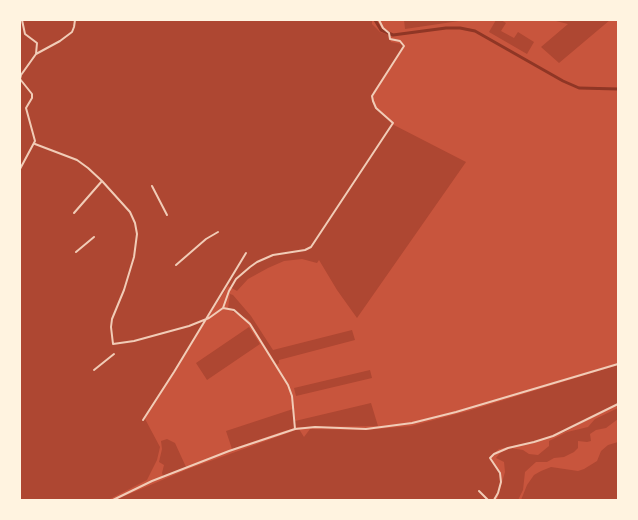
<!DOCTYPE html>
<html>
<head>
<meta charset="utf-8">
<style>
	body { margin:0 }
	#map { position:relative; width:638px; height:520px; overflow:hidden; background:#c8553d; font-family:"Exo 2",sans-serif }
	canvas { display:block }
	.frame { position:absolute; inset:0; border:21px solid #fff3e0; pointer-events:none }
</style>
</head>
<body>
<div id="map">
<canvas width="638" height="520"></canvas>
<div class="frame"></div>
</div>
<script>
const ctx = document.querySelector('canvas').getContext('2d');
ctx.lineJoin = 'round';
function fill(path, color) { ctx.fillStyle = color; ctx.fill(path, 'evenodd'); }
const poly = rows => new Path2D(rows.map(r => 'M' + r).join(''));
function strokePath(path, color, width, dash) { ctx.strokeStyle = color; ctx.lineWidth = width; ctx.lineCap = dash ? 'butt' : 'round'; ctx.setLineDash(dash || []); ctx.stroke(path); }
fill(poly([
	[20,20,372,20,372,24,380,32,389,35,391,42,402,44,404,46,373,92,372,101,376,109,388,119,392,124,466,162,357,318,337,290,319,260,317,263,302,259,284,261,268,268,248,279,237,291,228,286,144,417,160,447,157,460,147,480,108,500,20,500],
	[404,20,459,20,459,21,405,29],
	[496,20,501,20,506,23,501,31,514,38,518,32,534,42,527,54,489,32],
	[552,20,610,20,559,63,541,47,568,24],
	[230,294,233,295,251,316,273,350,352,330,355,340,279,360,279,363,277,365,249,320,228,309],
	[249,327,260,344,207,380,196,363],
	[618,365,618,403,565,432,530,444,522,444,499,449,493,454,490,458,500,473,500,483,499,491,493,500,115,500,188,469,299,429,304,437,310,429,365,430,411,426,468,411],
	[370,370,372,378,296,396,294,388],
	[371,403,378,426,298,427,281,432,232,449,226,431,293,409,295,421],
	[618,408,618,419,606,428,596,430,590,434,591,441,587,442,578,441,578,448,574,452,564,457,554,458,547,462,536,462,525,472,523,490,518,500,497,500,505,472,504,462,496,458,500,453,510,448,523,450,529,454,538,455,549,446,549,441,567,432,588,427,595,419],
	[167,439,175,443,186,467,163,476,162,473,164,465,159,462,162,449,161,441],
	[618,442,618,500,521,500,527,485,534,475,541,471,551,467,578,471,584,469,597,461,601,451,608,445]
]), '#ae4732');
strokePath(poly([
	[375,20,381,30,393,35,446,28,460,28,475,31,563,81,579,88,618,89]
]), '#8f3625', 3);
strokePath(poly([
	[22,20,25,34,37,43,36,54],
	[507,20,508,20],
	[35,144,77,160,88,168,102,181,74,213],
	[20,169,35,141,26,108,32,98,32,94,20,79,21,75,36,54,60,41,72,32,74,27,75,20],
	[102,181,130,212,135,223,137,234,134,257,124,290,112,319,111,327,113,344,134,341,189,326,209,318,223,308,234,310,250,324,288,385,292,396,295,429],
	[152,186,167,215],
	[76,252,94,237],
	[176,265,206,239,218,232],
	[223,308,229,291,236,279,250,267,257,262,273,255,305,250,311,247,393,123,376,108,373,101,372,96,404,46,400,41,390,39,389,33,383,28,379,20],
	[94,370,114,354],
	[143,420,174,372,246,253],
	[479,491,488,500],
	[494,500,498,493,501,482,500,473,490,458,494,454,508,448,534,442,553,436,618,404]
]), '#f1ccb7', 2);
strokePath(poly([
	[113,500,152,481,229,451,295,429,315,427,366,429,412,423,456,412,618,364]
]), '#f1ccb7', 2);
</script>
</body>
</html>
